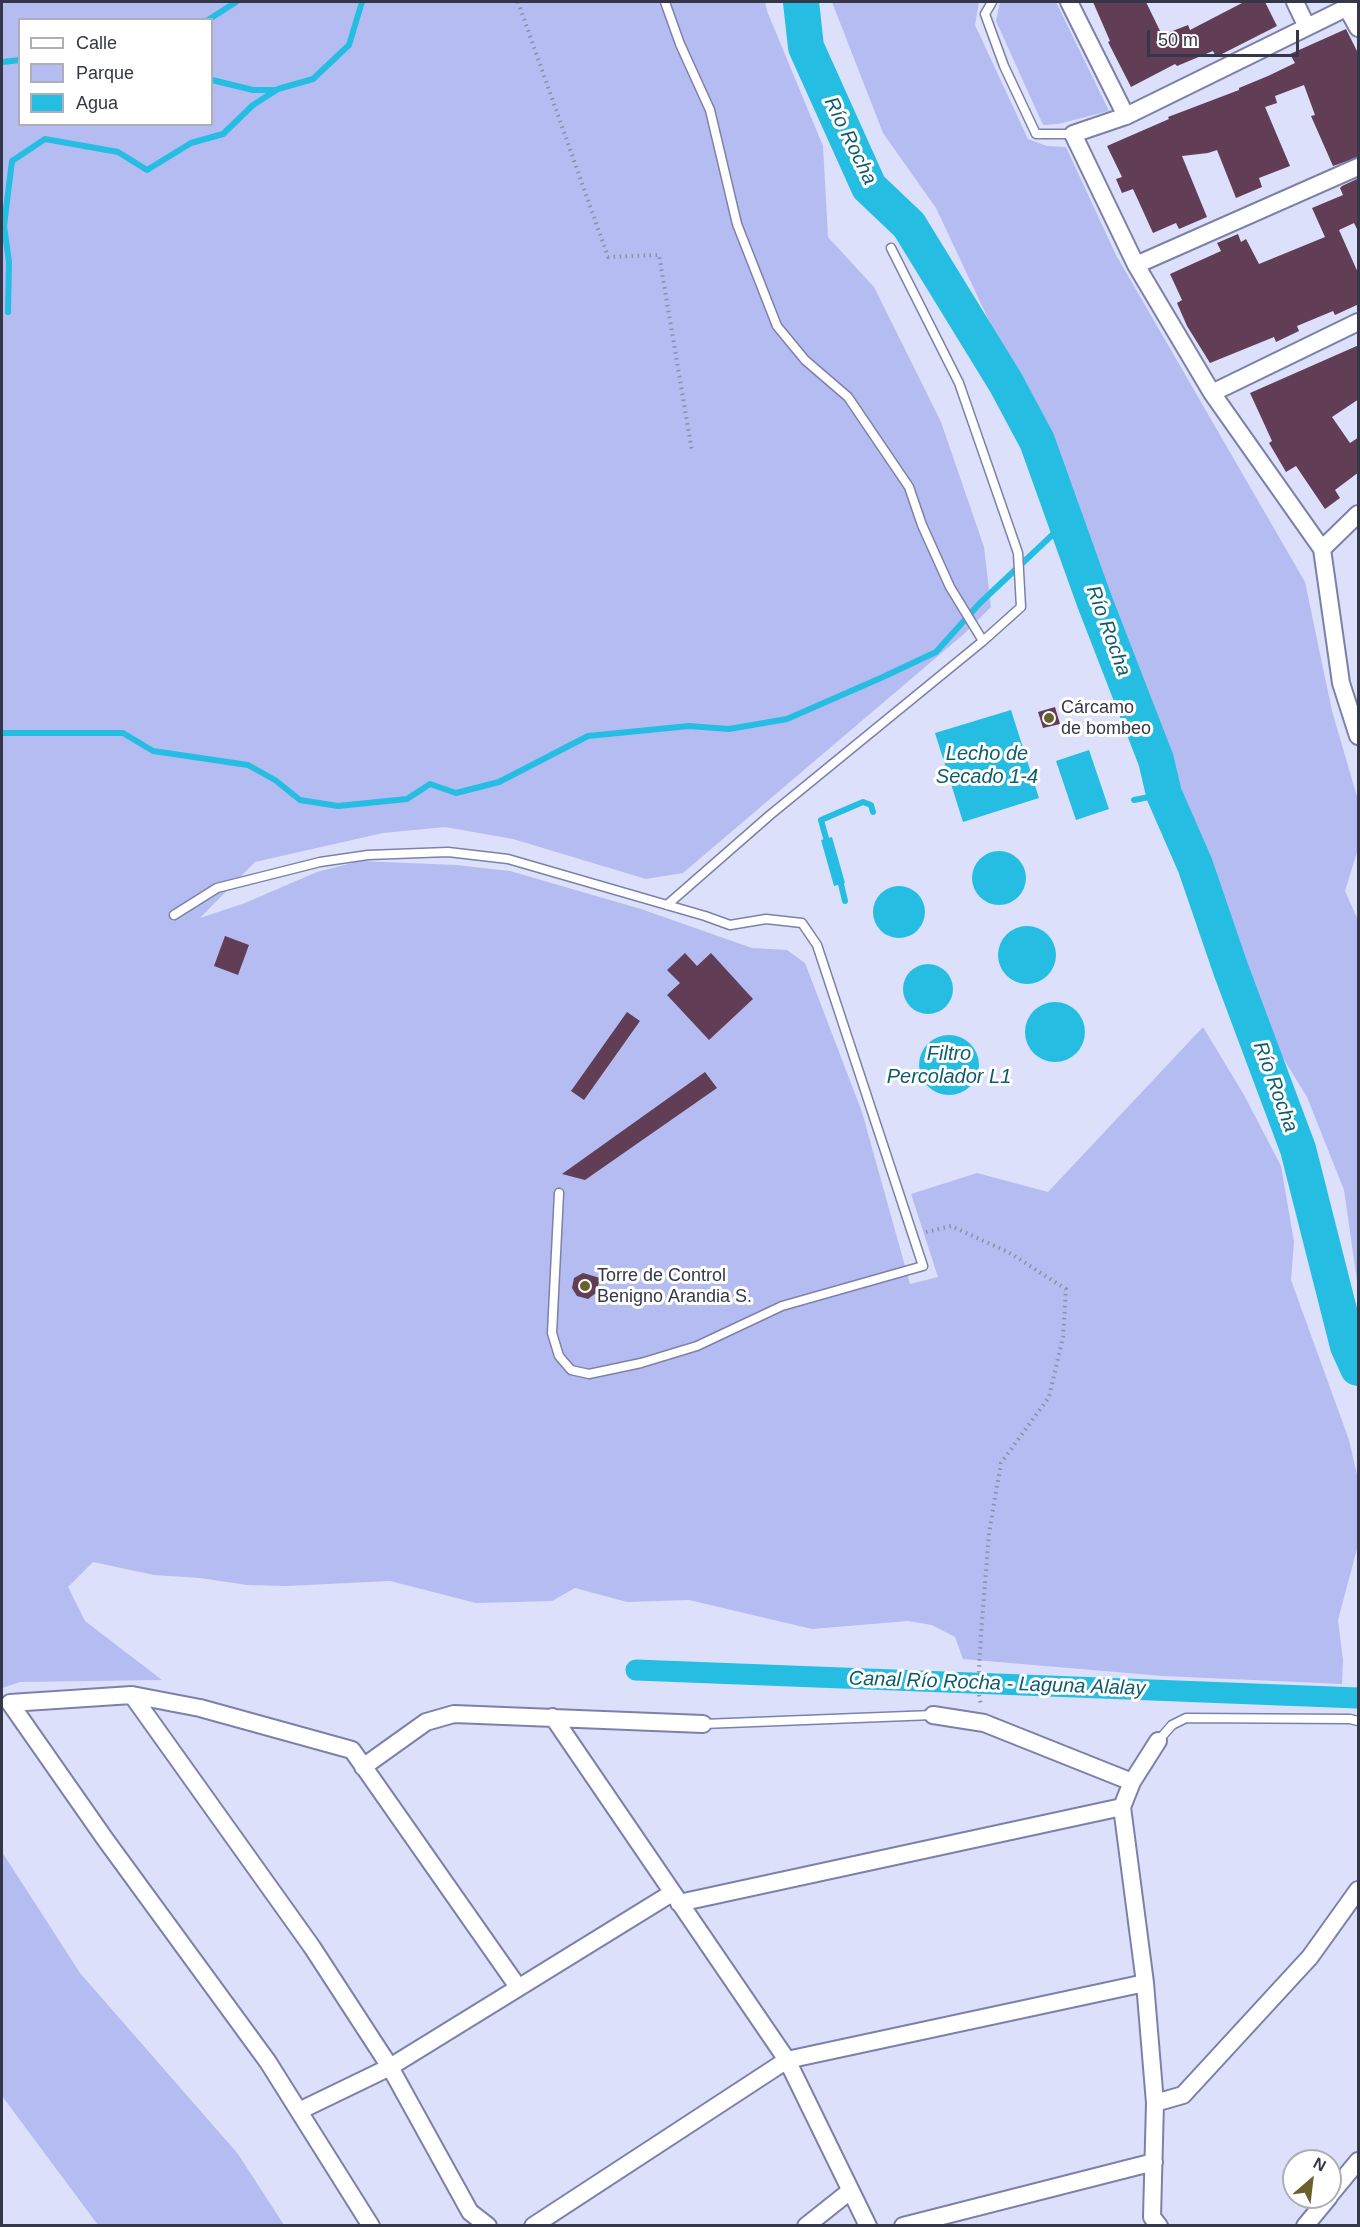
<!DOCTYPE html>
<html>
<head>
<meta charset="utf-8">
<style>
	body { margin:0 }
	#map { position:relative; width:1360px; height:2227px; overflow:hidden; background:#dce0fb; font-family:Helvetica,sans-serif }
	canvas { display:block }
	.frame { position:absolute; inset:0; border:3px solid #343748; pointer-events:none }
	.legend { position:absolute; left:18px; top:18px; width:195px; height:108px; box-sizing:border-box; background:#fff; border:2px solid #aeafb6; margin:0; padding:8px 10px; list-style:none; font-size:18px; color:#343748 }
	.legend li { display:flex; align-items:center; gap:12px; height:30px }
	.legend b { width:30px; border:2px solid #aeafb6 }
	.north { position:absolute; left:1282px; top:2149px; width:60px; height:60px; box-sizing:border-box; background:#fff; border:2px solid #aeafb6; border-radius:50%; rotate:28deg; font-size:16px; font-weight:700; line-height:24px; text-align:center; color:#343748 }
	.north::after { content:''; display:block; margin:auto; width:21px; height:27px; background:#69602c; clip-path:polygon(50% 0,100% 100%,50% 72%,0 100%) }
	.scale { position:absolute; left:1147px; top:30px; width:152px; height:27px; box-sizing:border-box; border:3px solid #343748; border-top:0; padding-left:8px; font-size:18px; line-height:21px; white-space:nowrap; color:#343748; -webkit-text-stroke:4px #fff; paint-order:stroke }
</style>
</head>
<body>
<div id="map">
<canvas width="1360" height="2227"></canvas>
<div class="frame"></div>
<ul class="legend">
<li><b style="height:8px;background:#fff"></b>Calle</li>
<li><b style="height:16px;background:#b5bcf1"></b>Parque</li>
<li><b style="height:16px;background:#25bee2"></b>Agua</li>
</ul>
<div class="north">N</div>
<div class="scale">50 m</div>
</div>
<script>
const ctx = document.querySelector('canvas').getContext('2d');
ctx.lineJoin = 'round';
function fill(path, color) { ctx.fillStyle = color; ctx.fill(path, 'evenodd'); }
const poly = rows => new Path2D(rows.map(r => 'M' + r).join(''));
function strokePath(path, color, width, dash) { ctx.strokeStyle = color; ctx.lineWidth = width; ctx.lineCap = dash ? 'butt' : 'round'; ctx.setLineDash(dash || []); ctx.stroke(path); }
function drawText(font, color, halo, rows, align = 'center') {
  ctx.font = font + ' Helvetica,sans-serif'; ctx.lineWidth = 6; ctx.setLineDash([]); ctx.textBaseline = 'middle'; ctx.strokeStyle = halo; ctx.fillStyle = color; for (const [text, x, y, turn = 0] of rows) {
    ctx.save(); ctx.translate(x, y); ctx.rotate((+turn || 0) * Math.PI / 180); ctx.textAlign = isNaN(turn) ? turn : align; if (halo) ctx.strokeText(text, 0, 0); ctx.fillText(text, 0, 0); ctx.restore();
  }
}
fill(poly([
	[2,2,765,2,767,11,823,146,828,237,874,287,941,422,984,547,991,607,965,633,683,873,646,879,513,839,445,827,383,833,255,862,200,918,245,903,317,872,360,861,456,865,510,871,641,909,752,948,787,950,805,963,862,1112,910,1284,938,1277,911,1194,977,1173,1048,1192,1203,1027,1244,1095,1281,1166,1294,1242,1291,1280,1349,1440,1358,1479,1358,1545,1338,1620,1343,1660,1342,1684,1163,1676,963,1659,955,1637,932,1625,908,1621,812,1629,689,1600,627,1602,575,1588,552,1601,476,1603,390,1581,286,1586,247,1585,200,1578,154,1575,93,1562,68,1587,85,1621,162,1680,20,1682,2,1688],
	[20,20,212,20,212,124,20,124],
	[832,2,979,2,975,25,1028,139,1047,146,1066,147,1116,255,1305,582,1332,711,1358,800,1358,849,1345,891,1358,920,1358,1288,1344,1190,1307,1097,1267,1032,1241,956,1222,935,1210,876,1155,746,1055,461,936,208,883,133],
	[1000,2,1056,2,1109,111,1058,124,1043,125,996,21],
	[2,1852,80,1973,238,2154,284,2225,98,2225,2,2096]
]), '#b5bcf1');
fill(poly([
	[1011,710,1039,798,963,822,935,733],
	[1089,750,1109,809,1076,820,1056,761],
	[832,837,845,883,834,886,821,840],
	'972 878a27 27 0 1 1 54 0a27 27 0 1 1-54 0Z',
	'873 912a26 26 0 1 1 52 0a26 26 0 1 1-52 0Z',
	'998 955a29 29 0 1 1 58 0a29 29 0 1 1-58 0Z',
	'903 989a25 25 0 1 1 50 0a25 25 0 1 1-50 0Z',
	'1025 1032a30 30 0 1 1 60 0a30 30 0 1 1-60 0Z',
	'919 1065a30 30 0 1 1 60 0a30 30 0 1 1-60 0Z'
]), '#25bee2');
strokePath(poly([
	[208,20,236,2],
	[2,62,20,60],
	[212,80,253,90,276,90],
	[8,312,9,262,4,226,12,161,45,139,118,152,147,170,191,143,223,134,253,105,278,89,313,79,349,45,362,2],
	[2,733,123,733,153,751,248,765,275,780,300,800,338,806,407,799,430,784,456,793,499,782,588,736,689,726,729,729,787,719,883,677,936,652,980,603,1066,522],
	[1134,800,1164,794],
	[826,838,821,820,863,802,871,805,873,812],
	[841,884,845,901]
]), '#25bee2', 6);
strokePath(poly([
	[636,1670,1358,1698]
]), '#25bee2', 21);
strokePath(poly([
	[801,2,806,47,869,187,909,225,1006,383,1037,441,1094,600,1156,760,1164,794,1195,865,1231,970,1298,1149,1348,1346,1358,1368]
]), '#25bee2', 36);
fill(poly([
	[1093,2,1146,2,1162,35,1188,25,1190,30,1244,2,1265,2,1277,26,1216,57,1213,51,1177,66,1175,64,1131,87,1108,42,1110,41],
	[1346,29,1359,55,1359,157,1333,166,1311,116,1315,115,1304,85,1275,96,1277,103,1265,107,1290,166,1259,178,1262,187,1236,198,1217,150,1208,153,1182,156,1207,217,1179,229,1176,223,1153,233,1133,189,1122,193,1116,179,1122,177,1107,146,1169,119,1168,117,1239,90,1239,88,1268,76,1295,63,1290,54],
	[1359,178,1359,233,1354,223,1339,230,1359,275,1359,304,1335,315,1333,311,1297,326,1299,331,1276,342,1274,337,1210,363,1187,326,1177,303,1182,300,1170,274,1221,251,1217,243,1238,234,1241,242,1246,239,1259,264,1325,237,1312,208,1343,195,1340,188,1342,186],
	[1359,345,1359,399,1332,417,1350,443,1359,437,1359,472,1335,490,1340,498,1325,509,1296,466,1286,472,1269,443,1272,441,1250,393],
	[1055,707,1060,724,1043,728,1038,712],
	[225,936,249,945,238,975,214,966],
	[685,953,697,966,711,953,753,999,709,1040,667,995,680,983,667,970],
	[627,1012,640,1021,584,1100,571,1091],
	[705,1072,717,1088,585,1180,562,1174],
	[583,1273,600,1278,596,1293,588,1299,577,1296,572,1288,574,1278]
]), '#613d56');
const service = poly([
	[665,2,680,44,710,110,737,224,777,326,805,360,848,397,909,487,922,525,950,587,983,641],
	[992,2,985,14,1004,66,1036,134,1073,134],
	[667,905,770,815,983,641,1021,607,1018,553,959,383,891,248],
	[174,915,217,888,320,862,368,855,448,852,508,859,705,916,730,925,766,919,802,923,817,945,923,1266,782,1306,697,1346,641,1363,589,1374,571,1370,559,1356,552,1333,559,1193],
	[703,1724,933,1715],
	[1158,1741,1172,1725,1186,1718,1350,1719,1358,1721]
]);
const minor = poly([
	[1069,2,1126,116],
	[1295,2,1307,27],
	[1358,2,1126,116,1073,134,1136,265,1212,393,1322,549,1341,683,1358,736],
	[1347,8,1358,28],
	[1136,265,1358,167],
	[1212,393,1358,322],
	[1322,549,1358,514],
	[132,1695,312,1947,390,2067,470,2212,488,2226],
	[10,1703,132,1695,200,1708,352,1750,518,1987],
	[10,1703,105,1839,268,2062,371,2226],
	[933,1715,984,1723,1132,1782],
	[553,1717,787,2060,868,2226],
	[1158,1741,1132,1782,1122,1807,1145,1983,1155,2103,1152,2217,1159,2226],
	[363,1767,426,1722,454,1714,703,1724],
	[679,1903,1122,1807],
	[1155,2103,1183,2095,1310,1957,1358,1890],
	[299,2111,390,2067,672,1893],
	[1330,2195,1358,2161],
	[533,2226,787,2060,1145,1983],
	[806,2226,850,2191],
	[903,2226,1154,2162],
	[1305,2226,1329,2197]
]);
strokePath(service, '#7c81aa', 11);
strokePath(minor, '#7c81aa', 20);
strokePath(poly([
	[518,2,608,257,659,255,692,451],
	[926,1232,951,1226,1008,1252,1066,1289,1063,1337,1049,1397,1001,1463,989,1533,981,1634,978,1689,981,1705]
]), '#8c90a6', 4, [1.5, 4.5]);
strokePath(service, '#fff', 8);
strokePath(minor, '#fff', 16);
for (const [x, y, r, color] of [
	[1049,718,6,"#69602c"],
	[585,1286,6,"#69602c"]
]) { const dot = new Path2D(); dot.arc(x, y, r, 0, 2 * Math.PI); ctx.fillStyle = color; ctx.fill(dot); strokePath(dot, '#fff', 2); }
drawText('18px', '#343748', '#fff', [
	["Cárcamo",1061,708],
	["de bombeo",1061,729],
	["Torre de Control",597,1276],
	["Benigno Arandia S.",597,1297]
], 'left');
drawText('italic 20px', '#0d5c6f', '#fff', [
	["Río Rocha",850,141,64],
	["Río Rocha",1108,631,70],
	["Lecho de",987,754],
	["Secado 1-4",987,777],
	["Filtro",949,1054],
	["Percolador L1",949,1077],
	["Río Rocha",1275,1087,70],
	["Canal Río Rocha - Laguna Alalay",997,1684,2]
]);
</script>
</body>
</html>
